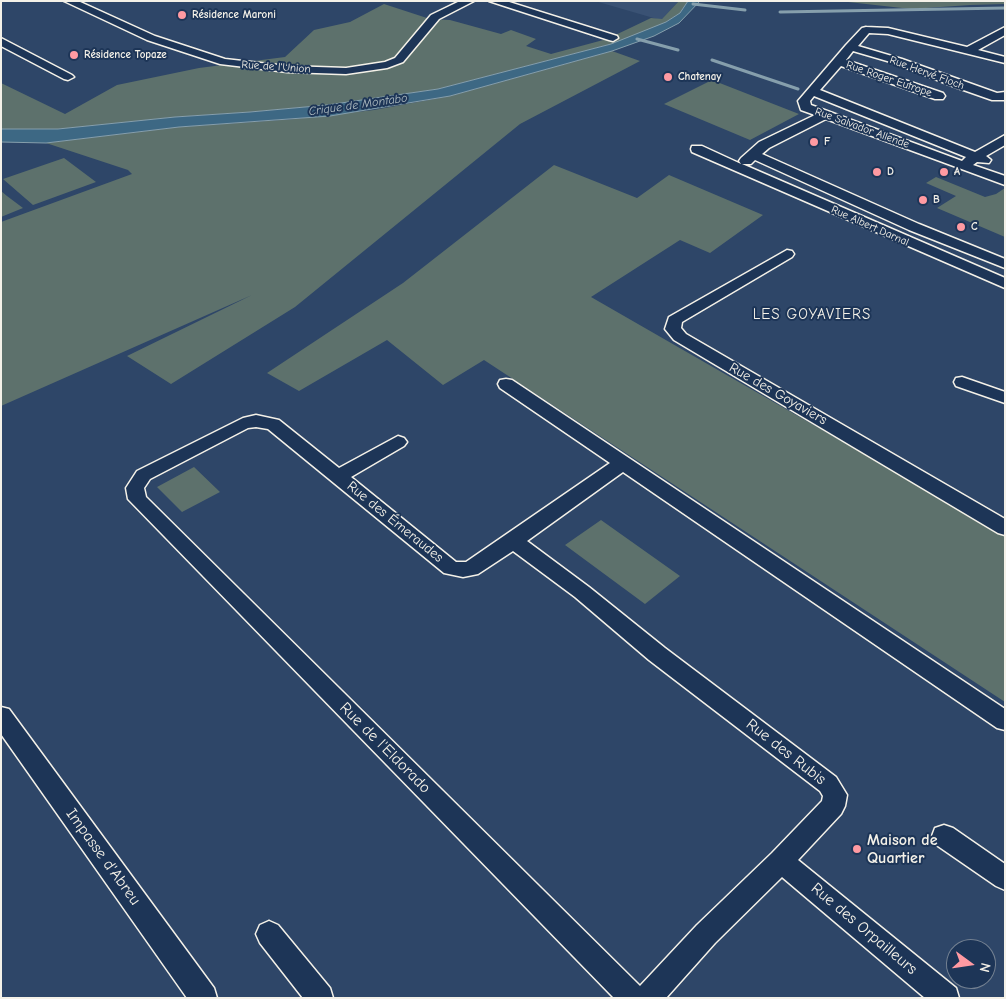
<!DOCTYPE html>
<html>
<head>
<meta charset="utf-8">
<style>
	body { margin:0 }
	#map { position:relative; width:1006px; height:999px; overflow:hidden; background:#2e4668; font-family:"Comic Neue",sans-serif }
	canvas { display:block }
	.frame { position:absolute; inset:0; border:2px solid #f4f1e8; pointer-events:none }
	.north { position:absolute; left:946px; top:939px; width:50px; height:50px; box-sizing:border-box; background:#1d3557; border:1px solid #738091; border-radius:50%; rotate:104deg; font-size:14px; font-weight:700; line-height:20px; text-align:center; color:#f4f1e8 }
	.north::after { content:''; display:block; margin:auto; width:18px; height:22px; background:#ff9aa2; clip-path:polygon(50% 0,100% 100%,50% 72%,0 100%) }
</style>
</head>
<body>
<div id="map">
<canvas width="1006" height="999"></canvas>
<div class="frame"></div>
<div class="north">N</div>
</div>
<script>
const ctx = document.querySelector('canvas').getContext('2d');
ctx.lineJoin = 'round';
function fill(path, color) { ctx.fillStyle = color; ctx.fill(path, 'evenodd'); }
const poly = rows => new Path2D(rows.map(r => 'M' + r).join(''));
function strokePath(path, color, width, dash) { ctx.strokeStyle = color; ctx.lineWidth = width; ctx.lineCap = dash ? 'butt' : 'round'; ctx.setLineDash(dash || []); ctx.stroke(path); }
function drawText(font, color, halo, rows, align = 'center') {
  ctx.font = font + ' "Comic Neue",sans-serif'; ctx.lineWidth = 4; ctx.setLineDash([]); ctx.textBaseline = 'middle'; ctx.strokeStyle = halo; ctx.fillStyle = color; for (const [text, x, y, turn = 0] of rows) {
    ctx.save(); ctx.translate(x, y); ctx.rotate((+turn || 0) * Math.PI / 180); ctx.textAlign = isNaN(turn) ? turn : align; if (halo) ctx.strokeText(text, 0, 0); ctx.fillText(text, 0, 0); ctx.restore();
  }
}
fill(poly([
	[595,1,679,1,662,19,657,19]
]), '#3a5274');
fill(poly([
	[679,1,688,1,680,13,666,22,638,35,611,44,438,89,327,105,250,112,175,117,58,129,1,129,1,83,65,114,117,85,199,68,285,57,314,30,350,22,384,4,430,19,450,20,501,34,511,30,536,39,526,46,551,54,607,39,651,18,662,19],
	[839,1,1005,1,1005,4,970,5,911,9],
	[612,51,640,61,520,124,295,307,171,384,127,356,252,295,1,406,1,222,132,174,128,170,46,143,179,127,295,119,374,110,450,96],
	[712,80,799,114,750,140,664,104],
	[64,158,96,182,33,205,3,179],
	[554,165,637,198,669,175,763,215,710,253,680,240,591,297,1005,535,1005,702,484,360,443,385,387,340,299,391,267,373,403,283],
	[936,177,985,197,996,194,1005,188,1005,237,937,208,956,196,926,183],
	[1,191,7,196,23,208,1,217],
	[194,467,220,492,182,512,157,487],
	[601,520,680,576,645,604,565,545]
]), '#5d716c');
const water = poly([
	[688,1,700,1,679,23,654,36,612,51,450,96,330,116,179,127,46,143,1,142,1,129,58,129,175,117,250,112,327,105,438,89,611,44,666,22,680,13,688,1]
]);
fill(water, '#3d6884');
strokePath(water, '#869fac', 1);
strokePath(poly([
	[693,4,745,10],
	[780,12,1005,8],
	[637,39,678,50],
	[712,60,798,89]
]), '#869fac', 3);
const street = poly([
	[64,1,78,1,155,36,225,59,287,66,346,68,385,62,395,58,431,15,460,1,474,1,439,19,403,62,387,68,346,74,287,72,220,64,147,40,64,1],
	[489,1,506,1,617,36,618,38,613,41,609,40,489,1],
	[866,27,888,28,967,47,1005,27,1005,35,978,50,1005,57,1005,63,888,34,869,33,858,46,902,59,997,93,1005,92,1005,100,992,100,955,87,894,63,853,51,846,60,943,93,945,96,943,99,935,99,841,66,820,90,975,152,1005,135,1005,145,986,156,991,160,989,163,977,162,973,165,1005,176,1005,185,826,119,769,148,762,154,919,224,1005,259,1005,268,909,230,755,160,751,164,742,164,1005,278,1005,288,692,152,691,149,692,146,702,146,741,164,739,161,741,158,759,142,815,115,801,110,798,101,846,45,862,28,866,27],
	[814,96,966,157,962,161,811,105,810,101,814,96],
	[1,38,72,75,74,77,68,80,64,79,1,46,1,38],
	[787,250,792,251,794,254,792,257,682,322,681,328,686,334,1005,519,1005,535,998,533,674,340,665,329,669,317,787,250],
	[962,377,1005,392,1005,403,956,386,954,382,956,378,962,377],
	[506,379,512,380,1005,709,1005,730,997,728,623,472,527,541,589,587,665,648,836,777,847,795,845,806,841,814,798,860,956,988,959,998,925,998,782,877,715,943,666,998,614,998,128,499,126,488,137,471,243,418,256,415,279,420,339,468,398,436,404,438,407,442,404,446,351,477,456,562,466,562,610,463,500,388,498,384,500,380,506,379],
	[256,427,268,429,444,573,463,577,478,574,513,551,575,597,649,660,820,791,823,796,822,801,772,853,697,925,640,986,146,497,144,488,150,479,248,428,256,427],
	[1,707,9,709,214,988,217,998,187,998,1,734,1,707],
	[944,825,953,828,1005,864,1005,890,996,886,935,844,932,836,935,828,944,825],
	[269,921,278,925,330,988,333,998,303,998,260,943,256,934,260,925,269,921]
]);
strokePath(street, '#f4f1e8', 3);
fill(street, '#1d3557');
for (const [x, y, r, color] of [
	[182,15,5,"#ff9aa2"],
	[74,55,5,"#ff9aa2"],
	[668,77,5,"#ff9aa2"],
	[814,142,5,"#ff9aa2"],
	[877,172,5,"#ff9aa2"],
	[944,172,5,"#ff9aa2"],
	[923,200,5,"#ff9aa2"],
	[961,227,5,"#ff9aa2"],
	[857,849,5,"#ff9aa2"]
]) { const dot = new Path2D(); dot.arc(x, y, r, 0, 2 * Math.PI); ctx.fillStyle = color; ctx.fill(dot); strokePath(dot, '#1d3557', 2); }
drawText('bold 11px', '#f4f1e8', '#1d3557', [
	["Résidence Maroni",192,15],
	["Résidence Topaze",84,55],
	["Chatenay",678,77],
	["F",824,142],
	["D",887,172],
	["A",954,172],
	["B",933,200],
	["C",971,227]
], 'left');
drawText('11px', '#f4f1e8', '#1d3557', [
	["Rue de l'Union",276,67,4],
	["Rue Hervé Floch",927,73,20],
	["Rue Roger Eutrope",889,79,19],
	["Rue Salvador Allende",862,128,20],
	["Rue Albert Darnal",870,226,24]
]);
drawText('italic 12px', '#b4c1c5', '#1d3557', [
	["Crique de Montabo",358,105,-8]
]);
drawText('14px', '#f4f1e8', '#1d3557', [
	["Rue des Goyaviers",778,394,30],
	["Rue des Émeraudes",395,522,39]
]);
ctx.letterSpacing = '1px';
drawText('15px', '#f4f1e8', '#1d3557', [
	["LES GOYAVIERS",812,315]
]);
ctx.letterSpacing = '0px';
drawText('16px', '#f4f1e8', '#1d3557', [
	["Rue de l'Eldorado",385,748,45],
	["Rue des Rubis",786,752,38],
	["Impasse d'Abreu",103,857,54],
	["Rue des Orpailleurs",864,929,40]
]);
drawText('bold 16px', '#f4f1e8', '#1d3557', [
	["Maison de",867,840],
	["Quartier",867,858]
], 'left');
</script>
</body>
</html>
